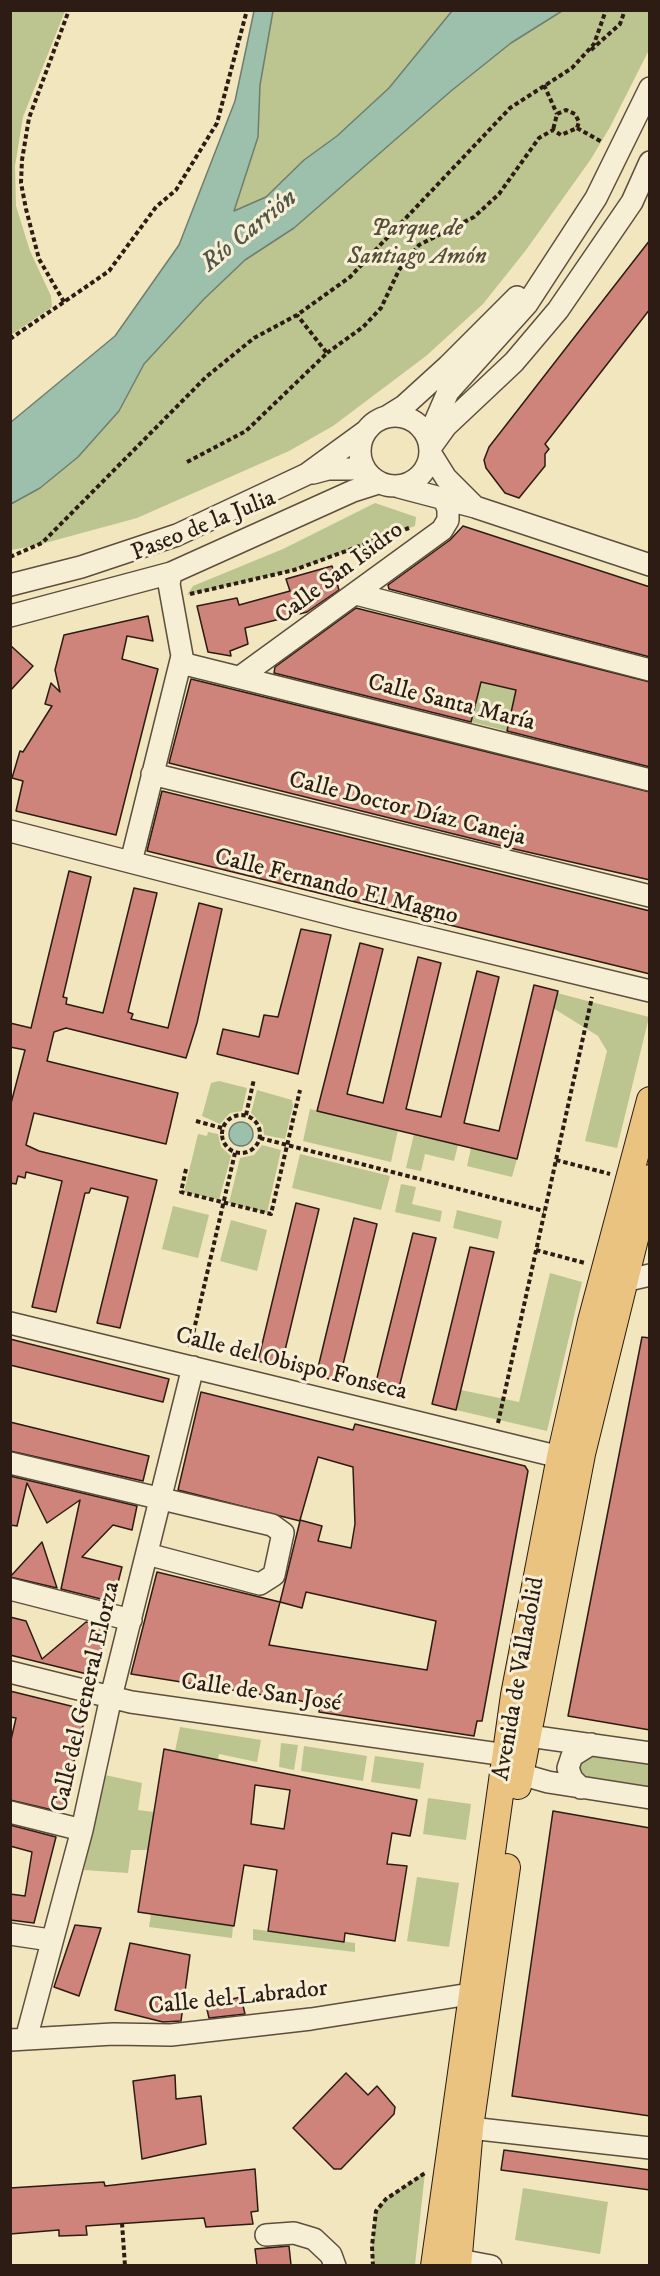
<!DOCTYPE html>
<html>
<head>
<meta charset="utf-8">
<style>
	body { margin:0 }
	#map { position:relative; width:660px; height:2276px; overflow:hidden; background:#f2e6be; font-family:"IM FELL DW Pica",serif }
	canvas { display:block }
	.frame { position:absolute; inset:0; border:12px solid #2c1c13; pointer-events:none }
</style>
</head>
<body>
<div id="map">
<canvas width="660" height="2276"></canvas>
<div class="frame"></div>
</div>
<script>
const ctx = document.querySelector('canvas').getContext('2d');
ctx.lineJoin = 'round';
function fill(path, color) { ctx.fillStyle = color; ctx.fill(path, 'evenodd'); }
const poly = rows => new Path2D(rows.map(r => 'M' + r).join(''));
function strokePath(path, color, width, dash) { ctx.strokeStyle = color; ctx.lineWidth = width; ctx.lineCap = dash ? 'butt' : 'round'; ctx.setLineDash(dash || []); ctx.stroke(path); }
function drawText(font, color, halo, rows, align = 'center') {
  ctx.font = font + ' "IM FELL DW Pica",serif'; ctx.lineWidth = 6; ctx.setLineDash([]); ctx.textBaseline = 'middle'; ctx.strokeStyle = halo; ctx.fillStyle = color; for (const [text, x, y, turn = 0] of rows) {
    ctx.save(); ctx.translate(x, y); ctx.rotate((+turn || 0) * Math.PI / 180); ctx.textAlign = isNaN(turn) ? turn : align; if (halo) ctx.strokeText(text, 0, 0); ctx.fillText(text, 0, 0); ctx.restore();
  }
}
fill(poly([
	[11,10,65,11,23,117,15,166,16,206,30,251,51,296,52,307,11,335],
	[273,11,452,11,389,88,337,136,304,160,266,197,233,212,258,137,260,85],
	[562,11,649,11,649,50,610,127,591,159,526,250,483,304,426,356,333,426,289,451,137,518,34,546,11,550,10,504,40,488,120,410,144,364,204,299,245,260,294,228,451,91,511,43],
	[375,503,416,517,415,526,294,570,187,595,193,586,283,549],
	[481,682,516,690,507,731,471,722],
	[557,993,649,1017,617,1148,585,1141,607,1051,598,1036,553,1008],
	[219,1081,247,1088,242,1111,230,1113,220,1124,202,1116,211,1083],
	[257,1090,292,1100,293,1106,285,1139,264,1135,263,1125,251,1113],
	[310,1109,398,1130,391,1162,303,1141],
	[208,1132,218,1134,221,1147,231,1156,219,1200,184,1192,198,1134,207,1136],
	[414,1134,458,1145,454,1161,425,1154,421,1171,406,1168],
	[262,1145,281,1150,267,1213,229,1203,240,1158,254,1155],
	[471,1148,517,1159,512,1177,467,1166],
	[300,1154,390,1176,381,1210,292,1188],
	[401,1184,416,1187,412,1204,442,1211,440,1222,395,1212],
	[173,1206,209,1215,198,1258,162,1249],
	[457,1210,502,1221,498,1239,453,1228],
	[231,1220,267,1230,257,1271,220,1261],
	[550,1273,582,1282,547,1431,456,1410,461,1390,519,1402],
	[180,1727,261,1740,257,1762,219,1754,218,1760,175,1751],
	[281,1743,298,1745,294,1770,279,1767],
	[304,1746,367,1756,363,1781,301,1771],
	[649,1753,649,1798,581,1788,572,1756],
	[375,1756,424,1763,420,1789,371,1782],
	[105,1775,142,1783,138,1810,154,1812,148,1850,131,1850,128,1873,84,1870],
	[428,1798,471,1804,466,1840,423,1834],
	[417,1877,459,1883,449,1947,407,1941],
	[151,1914,233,1925,232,1938,149,1927],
	[253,1929,355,1943,355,1952,253,1940],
	[425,2172,415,2265,373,2265,372,2246,376,2211,386,2199],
	[523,2188,608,2202,600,2254,515,2240]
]), '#bcc490');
const water = poly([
	[254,11,273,11,260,85,258,137,234,211,266,197,304,160,337,136,389,88,452,11,562,11,511,43,451,91,294,228,245,260,204,299,144,364,119,411,78,457,40,488,11,504,11,422,115,336,179,245,235,101,254,11],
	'229 1134a12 12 0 1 1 24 0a12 12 0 1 1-24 0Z'
]);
fill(water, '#9cc0ab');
strokePath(water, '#6f7e6e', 1.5);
const building = poly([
	[650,240,650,309,545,444,549,449,545,454,545,466,519,498,505,493,486,468,484,460,489,447,650,240],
	[463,526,650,587,650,657,389,589,388,585,450,540,463,526],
	[332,566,339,590,307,612,245,628,248,644,230,651,231,656,208,652,197,606,237,598,239,605,290,591,286,579,332,566],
	[356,608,650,682,650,767,507,731,516,690,481,682,471,722,274,673,275,667,356,608],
	[148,616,153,641,127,636,122,659,158,669,116,835,16,811,23,781,12,778,20,751,23,752,52,706,45,704,51,683,60,692,55,670,64,635,148,616],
	[10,645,33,666,10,691,10,645],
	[191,679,650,792,650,880,510,848,169,763,191,679],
	[162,791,650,911,650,974,147,851,162,791],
	[69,871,91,877,63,997,67,998,66,1004,103,1013,134,888,157,893,128,1012,133,1014,131,1019,168,1028,199,903,222,909,197,1023,186,1058,66,1028,54,1032,47,1061,178,1093,166,1144,34,1113,26,1145,39,1151,157,1180,120,1328,97,1323,128,1197,91,1188,89,1193,85,1193,56,1312,32,1307,62,1181,26,1172,25,1178,18,1176,16,1184,10,1183,10,1107,25,1050,10,1047,10,1023,31,1028,69,871],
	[301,929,331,935,298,1074,217,1054,223,1029,259,1037,264,1015,278,1017,301,929],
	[360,943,383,949,347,1094,383,1103,418,957,441,963,406,1109,441,1117,477,971,499,977,464,1123,499,1131,534,985,558,991,517,1159,317,1111,360,943],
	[296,1203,319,1209,281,1367,258,1361,296,1203],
	[354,1218,377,1224,339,1381,316,1376,354,1218],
	[413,1233,436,1238,397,1396,374,1390,413,1233],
	[470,1247,494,1252,456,1410,432,1404,470,1247],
	[642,1337,650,1338,650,1730,568,1716,642,1337],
	[10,1339,169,1379,163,1402,10,1365,10,1339],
	[201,1392,353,1430,355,1424,525,1466,528,1471,482,1721,477,1721,474,1736,319,1712,320,1704,131,1674,157,1572,280,1602,286,1578,300,1521,178,1490,201,1392],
	[318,1457,353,1467,355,1524,351,1548,318,1541,322,1526,300,1520,318,1457],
	[306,1592,436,1621,427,1670,269,1645,280,1602,302,1608,306,1592],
	[10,1422,149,1456,143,1481,10,1451,10,1422],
	[10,1476,137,1506,132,1530,113,1525,82,1557,122,1567,113,1602,61,1589,80,1500,47,1523,27,1483,17,1526,10,1525,10,1476],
	[42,1542,57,1588,10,1577,42,1542],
	[10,1617,26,1621,42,1659,86,1622,107,1627,95,1676,10,1655,10,1617],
	[10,1691,87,1710,61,1812,10,1800,10,1744,16,1718,10,1717,10,1691],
	[164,1749,417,1800,410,1836,392,1833,387,1864,407,1866,395,1941,345,1933,344,1942,268,1931,277,1870,244,1865,234,1926,138,1912,164,1749],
	[255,1785,290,1790,284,1829,251,1824,255,1785],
	[553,1811,650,1828,650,2116,512,2096,553,1811],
	[10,1825,56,1837,34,1923,10,1920,10,1894,25,1896,32,1852,10,1846,10,1825],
	[75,1925,101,1928,79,1996,54,1987,75,1925],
	[130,1943,190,1955,181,2021,163,2022,115,2010,130,1943],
	[241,1997,245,2014,209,2018,206,2005,241,1997],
	[346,2073,368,2095,377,2086,395,2107,394,2114,341,2169,334,2169,293,2128,346,2073],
	[175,2075,176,2099,201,2096,206,2144,142,2159,133,2081,175,2075],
	[504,2150,650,2170,650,2190,501,2170,504,2150],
	[255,2169,258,2211,251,2212,253,2224,206,2227,204,2218,86,2226,87,2235,59,2236,59,2230,10,2234,10,2188,104,2182,105,2186,255,2169],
	[289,2246,291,2265,257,2265,255,2249,289,2246]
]);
fill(building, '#ce847a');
strokePath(building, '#2c1c13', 1.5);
const minor = poly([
	'360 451a35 35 0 1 1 70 0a35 35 0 1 1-70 0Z',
	[388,416,404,406,448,366,517,297],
	[428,438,448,392,527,304,583,218,596,198,650,88],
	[433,444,446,426,514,362,558,310,632,202,650,162],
	[431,454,446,478,474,506],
	[313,473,328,469,364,469],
	[399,487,475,507,650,565],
	[10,585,81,567,177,535,307,474,366,431],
	[356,594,650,670],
	[10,616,171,573,353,491,378,483],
	[181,663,650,780],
	[240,677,442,530,448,520,448,509,444,499],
	[152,774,650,896],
	[10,831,351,919,650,991],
	[131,862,182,656,169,584,171,573],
	[613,1278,624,1281,650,1275],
	[10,1323,560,1457],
	[10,1463,272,1525,283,1533,274,1575,260,1584,147,1554],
	[10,1589,131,1620],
	[10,1672,131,1702,506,1755],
	[517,1746,529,1736,650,1753],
	[512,1762,520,1774,548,1782,650,1798],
	[581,1788,572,1779,568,1768,572,1756,591,1744],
	[10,1812,82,1830],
	[10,1934,50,1940],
	[26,2039,82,1830,111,1697,193,1367],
	[10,2040,113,2034,171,2035,311,2019,470,1994],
	[470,2128,650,2148],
	[266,2235,294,2233,314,2239,331,2255,335,2266],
	[459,2260,491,2266]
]);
const major = poly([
	[518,1786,582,1454,650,1178],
	[434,2266,514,1695,560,1457,591,1321,650,1100],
	[458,2266,470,2128,507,1867]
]);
strokePath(minor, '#5e4e3e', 24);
strokePath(major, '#2c1c13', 28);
strokePath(poly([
	[591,50,620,24,625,10],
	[544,85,557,114],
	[577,128,602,142],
	[64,302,39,259,26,209,21,183,22,160,29,118,69,10],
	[10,339,109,271,156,207,176,190,217,123,247,10],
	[327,353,363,327,381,308,399,270,419,245,474,217,499,194,539,138,553,130,561,135,577,128,579,122,575,114,566,110,557,114,553,130],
	[187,462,246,431,327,353,297,315],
	[10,557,42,543,206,377,254,338,297,315,350,277,510,108,572,68,594,44,606,10],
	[190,594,294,570,409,528],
	'222 1134a19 19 0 1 1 38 0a19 19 0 1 1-38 0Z',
	[246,1115,254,1079],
	[196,1121,222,1128],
	[260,1138,544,1211],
	[556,1160,610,1174],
	[186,1169,181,1192,271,1214,300,1090],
	[536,1250,585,1263],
	[190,1347,235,1153],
	[498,1423,592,997],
	[122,2223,125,2266],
	[373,2266,372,2246,376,2211,386,2199,425,2173]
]), '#2c1c13', 4, [4.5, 3]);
strokePath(minor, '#f7efd5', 21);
strokePath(major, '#e9c37f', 26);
drawText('italic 24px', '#574e38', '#f7efd5', [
	["Parque de",417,230],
	["Santiago Amón",417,258]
]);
drawText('24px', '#2c1c13', '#f7efd5', [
	["Paseo de la Julia",204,527,-22],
	["Calle San Isidro",340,574,-37],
	["Calle Santa María",451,704,14],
	["Calle Doctor Díaz Caneja",407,810,14],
	["Calle Fernando El Magno",336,888,14],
	["Calle del Obispo Fonseca",291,1365,14],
	["Avenida de Valladolid",520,1679,-80],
	["Calle de San José",261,1694,8],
	["Calle del General Elorza",87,1697,-77],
	["Calle del Labrador",238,1999,-6]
]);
drawText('italic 26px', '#535548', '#f7efd5', [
	["Río Carrión",250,232,-39]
]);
</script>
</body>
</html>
